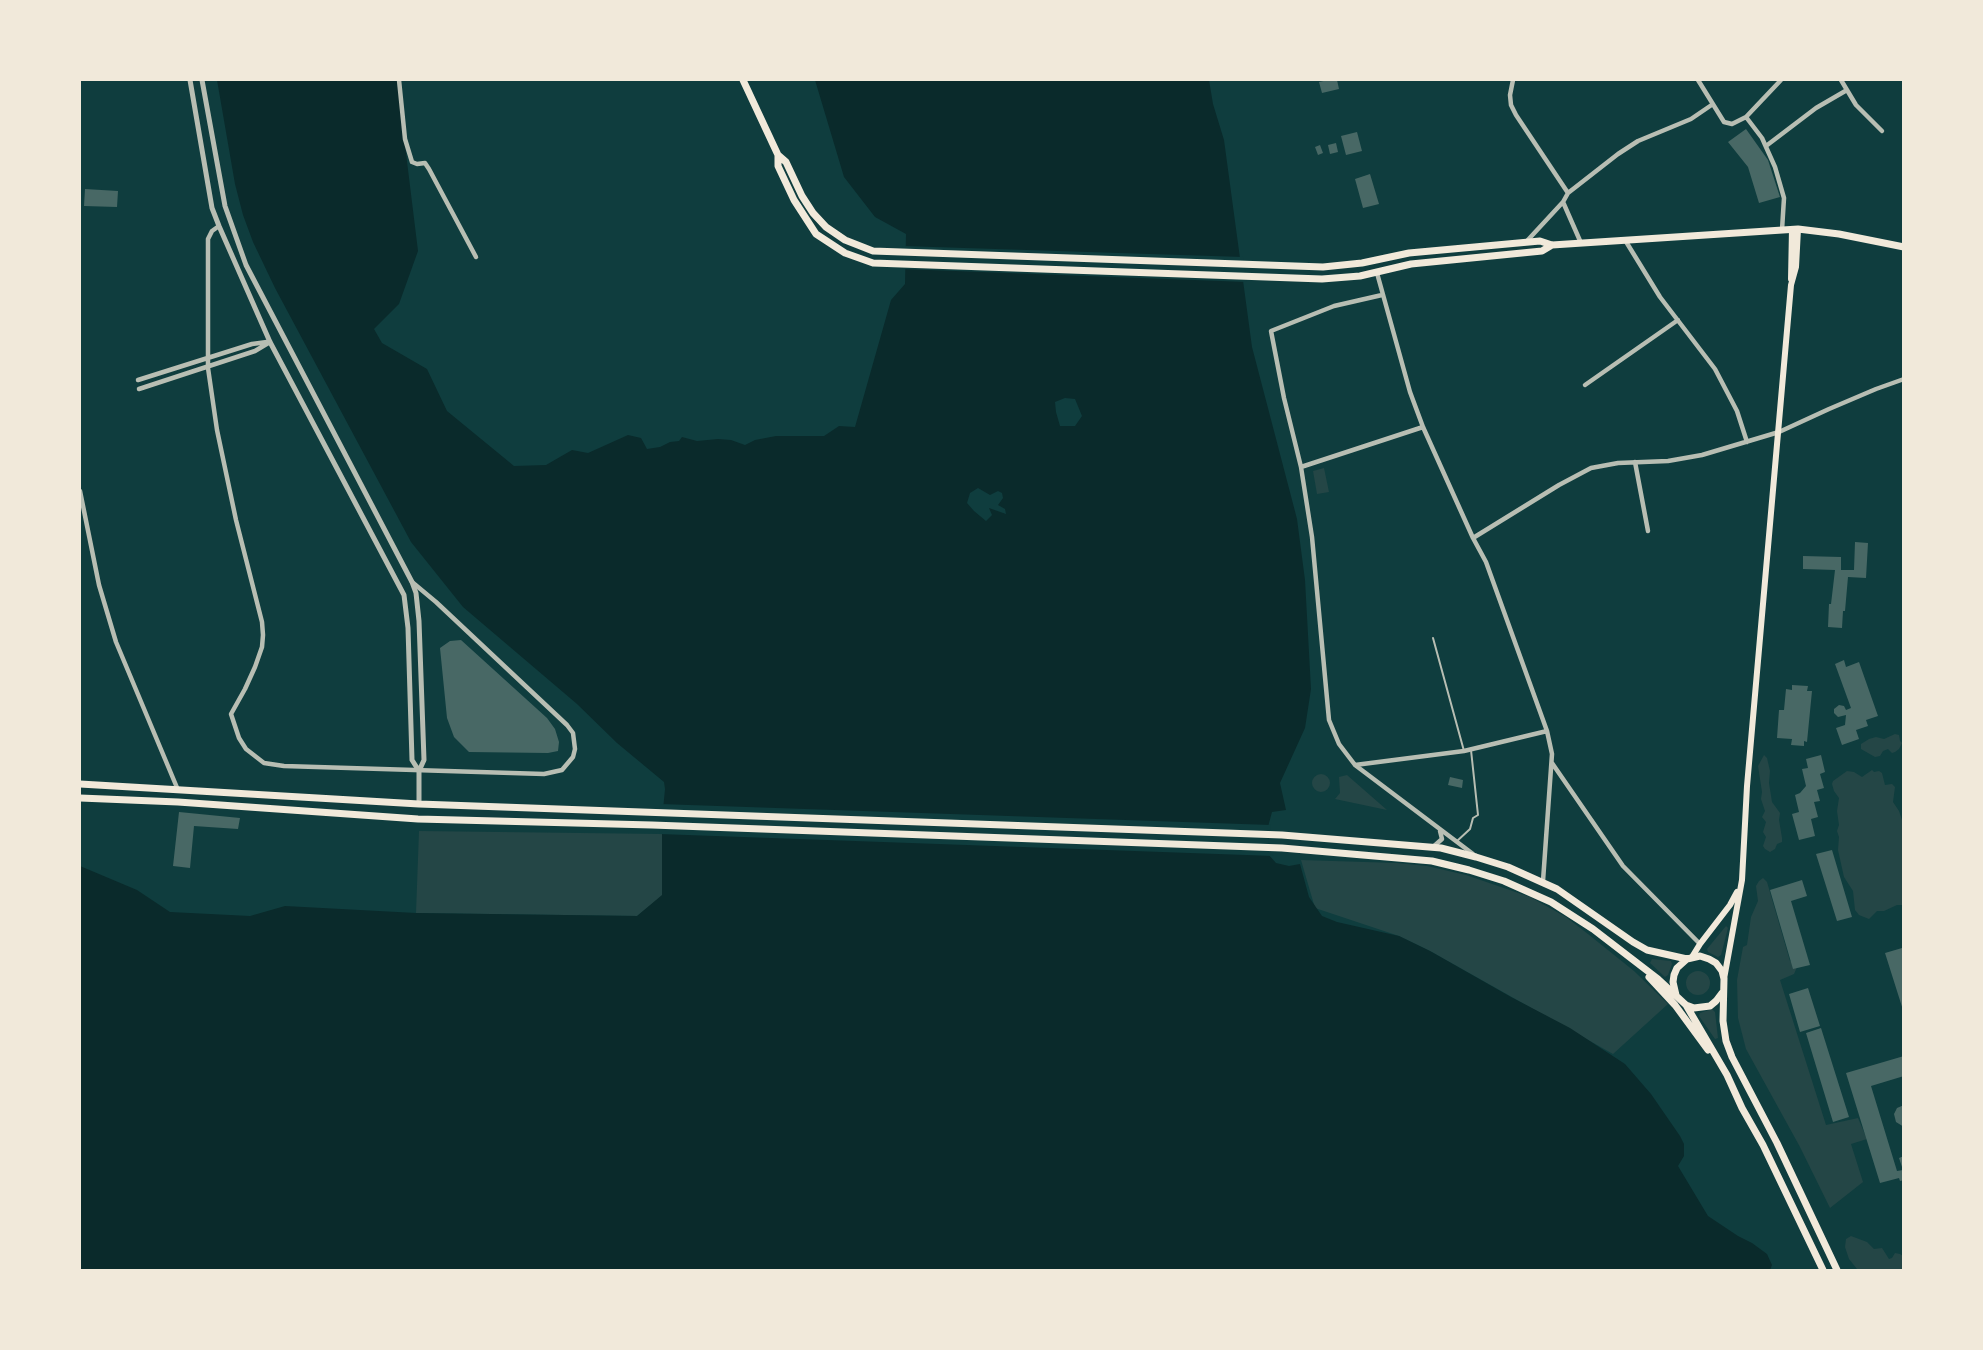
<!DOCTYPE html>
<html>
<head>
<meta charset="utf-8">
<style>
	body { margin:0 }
	#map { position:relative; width:1983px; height:1350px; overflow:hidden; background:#0f3d3e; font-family:"Crimson Pro",serif }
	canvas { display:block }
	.frame { position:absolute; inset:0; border:81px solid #f1e9da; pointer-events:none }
</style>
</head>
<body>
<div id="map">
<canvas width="1983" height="1350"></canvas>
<div class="frame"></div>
</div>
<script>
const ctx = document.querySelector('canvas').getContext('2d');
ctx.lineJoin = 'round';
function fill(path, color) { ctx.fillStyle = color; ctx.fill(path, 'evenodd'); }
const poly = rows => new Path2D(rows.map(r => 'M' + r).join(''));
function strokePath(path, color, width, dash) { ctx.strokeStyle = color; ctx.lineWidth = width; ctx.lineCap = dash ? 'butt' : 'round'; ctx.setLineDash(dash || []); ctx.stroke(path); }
fill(poly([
	[1324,468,1329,492,1317,494,1313,471],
	[1895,734,1899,735,1900,741,1902,743,1899,749,1895,752,1892,753,1888,749,1883,751,1880,756,1875,757,1861,749,1861,744,1869,739,1876,737,1884,739],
	[1764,755,1767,758,1770,771,1769,783,1772,802,1780,813,1779,820,1782,838,1782,842,1777,844,1775,849,1770,852,1765,849,1763,846,1766,837,1763,832,1766,822,1762,817,1765,811,1761,799,1762,792,1758,766],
	[1872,770,1874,772,1879,771,1882,773,1885,785,1892,784,1895,787,1893,802,1899,811,1903,823,1904,905,1897,905,1884,911,1877,911,1869,919,1859,915,1855,910,1853,891,1844,877,1838,850,1839,837,1837,831,1839,825,1837,811,1839,798,1834,791,1832,784,1833,781,1847,771,1854,772,1862,777],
	'1312 783a9 9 0 1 1 18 0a9 9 0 1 1-18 0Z',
	[1347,775,1387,810,1335,799,1340,793,1339,777],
	[419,831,662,834,662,896,637,916,416,913],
	[1301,860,1397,863,1427,866,1466,875,1530,897,1566,917,1588,934,1634,971,1668,1004,1613,1054,1430,951,1399,936,1315,908],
	[1763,878,1767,882,1790,961,1796,963,1797,967,1794,974,1780,980,1826,1125,1858,1118,1867,1139,1851,1144,1863,1182,1830,1208,1800,1147,1746,1049,1738,1018,1737,980,1743,947,1747,945,1751,917,1758,901,1756,886,1759,881],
	[1726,926,1728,928,1721,955,1718,957,1708,952,1707,949],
	[1652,959,1671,961,1672,964,1668,975,1665,977,1650,963],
	'1686 983a12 12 0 1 1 24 0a12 12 0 1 1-24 0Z',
	[1712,1009,1715,1012,1718,1038,1715,1039,1699,1016,1700,1013],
	[1851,1236,1867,1242,1874,1249,1882,1248,1889,1259,1892,1258,1895,1253,1900,1254,1903,1256,1903,1270,1857,1269,1849,1259,1845,1247,1846,1239]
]), '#244646');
fill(poly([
	[217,80,397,80,418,251,399,304,374,329,382,343,427,369,447,411,514,466,546,465,572,450,588,453,628,435,641,438,647,449,660,447,670,442,679,441,682,437,697,441,718,439,731,440,745,445,755,440,776,436,824,436,839,426,855,427,891,300,905,284,906,234,875,217,844,177,815,80,1209,80,1213,104,1224,140,1252,347,1297,519,1305,580,1311,689,1305,728,1280,783,1286,810,1272,812,1265,838,1268,854,1276,863,1289,866,1300,864,1309,897,1322,916,1337,922,1399,936,1430,951,1511,997,1570,1028,1625,1064,1651,1094,1680,1136,1684,1144,1684,1156,1678,1166,1708,1216,1738,1236,1752,1243,1767,1254,1772,1265,1770,1270,80,1270,80,866,137,890,170,912,250,916,285,906,416,913,637,916,662,895,662,820,665,789,664,782,617,743,577,704,463,607,411,542,275,288,253,242,243,215,235,184],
	[1065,398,1075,399,1082,416,1075,426,1060,426,1056,412,1055,402],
	[978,488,990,495,998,491,1002,493,1003,498,998,505,1005,509,1006,514,989,508,992,515,986,521,974,511,967,503,970,493]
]), '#0a2a2b');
fill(poly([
	[903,246,1243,257,1247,282,902,269],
	[660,804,1271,825,1268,838,1271,853,1274,856,659,834]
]), '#0f3d3e');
fill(poly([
	[1328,80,1337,80,1339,89,1322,93,1319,82],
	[1746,129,1768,160,1780,197,1759,203,1748,167,1728,142],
	[1357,132,1362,151,1346,155,1341,136],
	[1336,143,1338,152,1330,154,1328,145],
	[1320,145,1323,153,1318,155,1315,147],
	[1370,174,1379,204,1363,208,1355,179],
	[85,189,118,191,117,207,84,206],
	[1855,542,1868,543,1866,578,1848,577,1845,611,1843,611,1842,628,1828,627,1829,604,1831,604,1835,570,1803,569,1803,556,1841,557,1841,570,1854,570],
	[461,640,547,718,555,729,559,742,558,751,548,753,469,752,454,737,447,718,440,648,450,641],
	[1844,660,1846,667,1859,662,1878,716,1866,720,1868,726,1856,730,1859,739,1842,745,1836,728,1845,725,1846,715,1838,717,1834,713,1834,709,1839,705,1844,706,1846,710,1851,708,1835,664],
	[1792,685,1808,686,1807,691,1812,691,1807,742,1804,741,1804,746,1791,745,1792,739,1777,738,1779,710,1784,710,1786,689,1792,690],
	[1821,755,1825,772,1820,774,1824,788,1817,790,1820,801,1814,802,1818,817,1811,819,1815,836,1799,840,1792,814,1799,812,1795,795,1800,793,1806,786,1802,769,1808,768,1806,759],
	[1450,777,1463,780,1462,788,1448,785],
	[179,812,240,818,238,829,194,826,190,868,173,866],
	[1832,850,1852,917,1837,921,1816,854],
	[1802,880,1807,896,1791,901,1810,965,1793,969,1770,890],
	[1902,948,1904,951,1903,1010,1885,953],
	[1808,988,1820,1026,1800,1032,1789,994],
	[1821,1028,1849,1117,1833,1122,1806,1033],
	[1904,1056,1904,1076,1871,1086,1897,1171,1903,1170,1899,1158,1904,1156,1904,1180,1900,1181,1899,1178,1880,1183,1846,1073],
	[1904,1105,1904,1127,1896,1122,1894,1114,1897,1108]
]), '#486865');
strokePath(poly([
	[1433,638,1464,751],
	[1456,842,1470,829,1473,818,1478,815,1471,750]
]), '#b8beb3', 2);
strokePath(poly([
	[399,80,405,139,412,162,417,164,425,163,429,169,476,257],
	[1513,80,1510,95,1511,105,1516,115,1568,193],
	[1698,80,1724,122,1732,124,1746,117,1762,138,1775,167,1784,198,1782,230],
	[1841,80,1847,90],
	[1746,117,1781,80],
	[1766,146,1816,108,1847,90,1856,105,1882,131],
	[1563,202,1581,243],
	[219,226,212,231,208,239,208,368,217,430,236,520,262,622,263,635,262,647,255,667,245,689,231,714,239,738,246,749,264,763,284,766,544,774,562,770,573,757,575,749,573,733,567,725,436,602,412,582],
	[1625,240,1660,297,1715,369,1737,411,1747,442],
	[1526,242,1563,202,1568,193,1618,154,1638,141,1691,119,1713,104],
	[1377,273,1410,392,1423,427,1473,538,1486,562,1547,731,1552,754,1543,881],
	[1382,295,1334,306,1271,331,1284,398,1301,467,1312,537,1329,720,1339,744,1355,765,1473,854],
	[138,380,252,344,267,342],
	[1585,385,1678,320],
	[139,389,255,351,270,342],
	[1635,462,1648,531],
	[1301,467,1423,427],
	[80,491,99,585,116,642,178,790],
	[1473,538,1559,485,1591,468,1618,463,1668,461,1702,455,1779,432,1829,409,1876,389,1904,379],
	[1552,763,1623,866,1700,944],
	[1355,765,1464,751,1547,731],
	[1433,847,1442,839,1440,831]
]), '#b8beb3', 4.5);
strokePath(poly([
	[190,80,212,208,219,226,270,342,404,595,408,628,412,760,419,771],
	[202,80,225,206,246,265,412,582,416,593,419,621,424,760,419,771,419,804]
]), '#b8beb3', 5);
strokePath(poly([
	[1791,279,1792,229],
	[1692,957,1700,944,1730,905,1737,892],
	[1724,979,1742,880,1747,786,1791,285,1796,267,1798,229]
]), '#f1e9da', 6);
strokePath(poly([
	[743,80,778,155,786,162,802,196,813,213,826,227,845,240,873,251,1323,267,1362,263,1409,253,1540,241,1552,245,1798,229,1839,234,1904,247],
	[778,155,778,166,794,200,816,234,845,253,873,263,1322,279,1360,276,1411,264,1542,251,1552,245],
	[80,784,419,804,1282,835,1441,848,1476,857,1508,867,1557,889,1633,942,1647,950,1687,959,1700,956,1709,959,1716,963,1722,971,1724,979,1723,1021,1726,1041,1732,1057,1777,1143,1837,1270],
	[80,798,178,802,418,819,652,825,1282,848,1432,861,1469,870,1504,881,1551,902,1593,929,1658,979,1686,1005,1694,1008,1710,1006,1716,1001,1722,993],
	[1649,977,1675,1005,1708,1050],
	[1676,995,1673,982,1674,975,1677,968,1687,959],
	[1686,1005,1727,1075,1742,1108,1763,1145,1823,1270]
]), '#f1e9da', 7);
</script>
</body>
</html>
